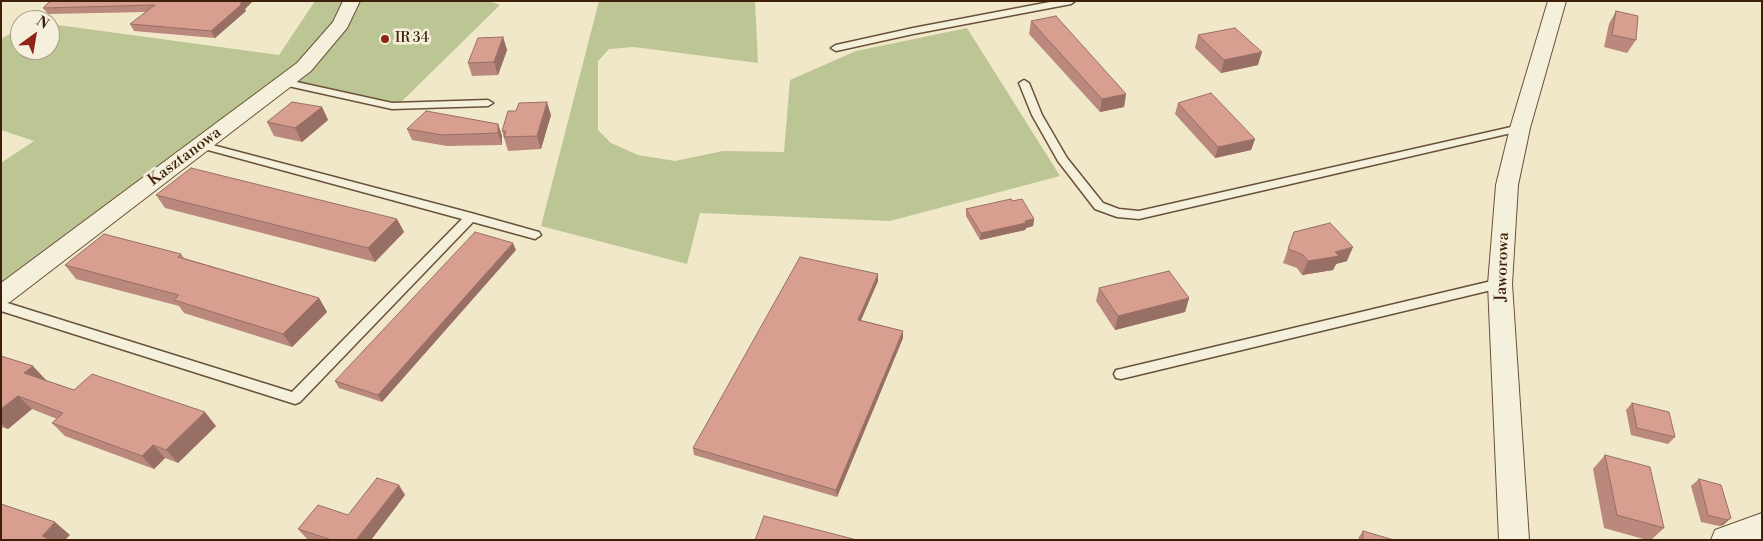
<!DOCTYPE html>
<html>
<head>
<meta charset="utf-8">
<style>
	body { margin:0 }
	#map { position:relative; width:1763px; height:541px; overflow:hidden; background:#f0e8c8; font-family:"Libre Bodoni",serif }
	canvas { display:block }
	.frame { position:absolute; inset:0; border:2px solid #3e1f0a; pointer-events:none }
	.north { position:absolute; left:10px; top:10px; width:50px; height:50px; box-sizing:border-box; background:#f5f0db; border:1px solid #ac9c87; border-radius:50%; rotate:32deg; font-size:14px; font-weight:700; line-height:20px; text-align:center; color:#3e1f0a }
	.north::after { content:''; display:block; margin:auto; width:18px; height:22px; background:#8f2418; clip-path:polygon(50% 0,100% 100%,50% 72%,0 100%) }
</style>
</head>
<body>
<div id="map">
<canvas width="1763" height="541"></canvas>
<div class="frame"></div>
<div class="north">N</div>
</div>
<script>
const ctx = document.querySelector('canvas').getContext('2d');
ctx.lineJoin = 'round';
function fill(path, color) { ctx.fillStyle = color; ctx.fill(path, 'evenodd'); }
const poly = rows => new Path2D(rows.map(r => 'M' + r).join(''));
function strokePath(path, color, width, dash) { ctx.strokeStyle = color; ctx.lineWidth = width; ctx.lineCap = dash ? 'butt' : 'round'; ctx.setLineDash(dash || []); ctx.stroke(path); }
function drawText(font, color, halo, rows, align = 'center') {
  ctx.font = font + ' "Libre Bodoni",serif'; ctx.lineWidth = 5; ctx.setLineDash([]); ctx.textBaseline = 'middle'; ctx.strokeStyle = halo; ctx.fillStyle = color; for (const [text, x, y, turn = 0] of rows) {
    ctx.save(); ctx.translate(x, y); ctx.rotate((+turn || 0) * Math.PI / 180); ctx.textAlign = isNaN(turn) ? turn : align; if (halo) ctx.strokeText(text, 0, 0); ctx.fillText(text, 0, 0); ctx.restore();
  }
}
fill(poly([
	[315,1,489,1,500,5,399,104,278,77,1,283,1,163,34,141,1,130,1,39,20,28,20,50,50,50,50,24,279,55],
	[599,1,755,1,758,63,634,47,609,49,598,61,598,130,611,143,638,155,675,161,723,151,784,152,790,80,856,51,967,28,1060,176,890,221,700,213,687,264,541,226]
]), '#bcc594');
const lane = poly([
	[1055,1,1075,1,1071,4,913,34,836,51,831,48,836,45,913,28,1055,1],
	[283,79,392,103,488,100,493,103,488,106,392,109,279,84,279,80,283,79],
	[1024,80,1029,83,1042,115,1067,158,1103,203,1119,209,1139,211,1520,125,1525,128,1520,131,1139,219,1117,217,1095,209,1058,161,1032,115,1019,83,1024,80],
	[201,142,471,213,539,232,541,235,535,239,473,222,300,402,295,404,1,311,1,301,292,392,462,219,197,147,196,145,197,143,201,142],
	[1500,279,1504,281,1506,284,1504,287,1121,379,1116,378,1114,374,1116,370,1121,369,1500,279]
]);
const street = poly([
	[343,1,360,1,347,28,311,71,10,302,1,305,1,283,297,63,333,22,343,1],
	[1548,1,1566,1,1530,128,1518,185,1512,284,1529,540,1499,540,1488,284,1496,185,1510,128,1548,1],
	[1762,513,1762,540,1711,540,1715,530,1762,513]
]);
strokePath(lane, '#6a513a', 3);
strokePath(street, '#6a513a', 2);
fill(lane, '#f5f0db');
fill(street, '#f5f0db');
fill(poly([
	[50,1,253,1,245,9,246,11,215,38,134,31,130,24,146,12,48,14,43,8],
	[1616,11,1636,40,1627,53,1604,47,1609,24],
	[1031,21,1126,94,1124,107,1100,112,1029,34],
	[1198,35,1258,65,1221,73,1195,48],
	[503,37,507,50,498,75,472,76,468,63],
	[1178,103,1255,139,1251,150,1215,158,1175,114],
	[322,107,328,120,302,142,274,136,267,122],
	[551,115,541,149,508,151,502,131],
	[498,124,502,136,502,145,447,146,412,140,407,129],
	[156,195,397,219,404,232,375,262,165,208],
	[1012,201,1034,219,1033,226,1026,228,1025,230,980,240,966,216,966,209],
	[1294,232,1347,261,1336,264,1333,270,1302,275,1297,268,1283,263],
	[516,250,382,402,339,388,335,381],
	[181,254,184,258,319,298,327,312,292,347,184,313,179,306,76,279,65,265],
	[878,274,878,281,861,320,903,331,903,338,837,497,694,455,693,448],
	[1099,288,1189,298,1185,312,1115,330,1096,301],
	[1,356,46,380,45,380,74,390,216,426,178,463,165,458,154,469,65,436,52,423,57,419,32,409,8,429,1,427],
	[1632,403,1675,437,1668,444,1631,435,1626,410],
	[1605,455,1664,528,1651,540,1647,540,1604,528,1593,469],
	[1699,479,1731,518,1723,525,1719,526,1701,522,1691,486],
	[405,495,371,540,309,540,307,539,298,529,348,515],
	[1363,531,1394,540,1358,540,1359,537]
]), '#ba887c');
fill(poly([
	[243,1,253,1,245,9,246,11,215,38,211,31],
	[503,37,507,50,498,75,494,62],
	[1262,52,1258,65,1221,73,1224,60],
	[1126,94,1124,107,1100,112,1102,99],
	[547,102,551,115,541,149,537,136],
	[322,107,328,120,302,142,295,128],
	[498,124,502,136,502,145,498,133],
	[1255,139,1251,150,1215,158,1218,147],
	[397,219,404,232,375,262,368,248],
	[1034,219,1033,226,1026,228,1025,230,980,240,981,233],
	[513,243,516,250,382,402,378,395],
	[1353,247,1347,261,1336,264,1333,270,1302,275,1308,261,1335,252],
	[878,274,878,281,858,327,858,320],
	[319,298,327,312,292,347,283,334],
	[1189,298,1185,312,1115,330,1118,316],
	[903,331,903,338,837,497,836,490],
	[33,366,46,380,37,386,24,373],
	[18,396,32,409,8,429,1,423,1,409],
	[205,412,216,426,178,463,166,450],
	[153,445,165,458,154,469,142,456],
	[399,485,405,495,371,540,356,540],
	[1731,518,1723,525,1719,526,1727,520],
	[55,522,70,535,65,540,46,540,42,536]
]), '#976f65');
const building = poly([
	[50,1,243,1,240,4,242,4,211,31,130,24,155,5,43,8,50,1],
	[1616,11,1638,16,1636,40,1612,35,1616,11],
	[1056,16,1126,94,1102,99,1031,21,1056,16],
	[1235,28,1262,52,1224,60,1198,35,1235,28],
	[503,37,494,62,468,63,478,38,503,37],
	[1211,93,1255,139,1218,147,1178,103,1211,93],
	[292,102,322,107,295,128,267,122,292,102],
	[547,102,537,136,504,137,506,131,502,131,508,111,516,111,519,103,547,102],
	[426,111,498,124,498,133,442,135,407,129,426,111],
	[191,168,397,219,368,248,156,195,191,168],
	[1011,199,1012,201,1022,199,1034,219,1025,221,1026,223,981,233,966,209,1011,199],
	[1330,223,1353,247,1335,252,1339,256,1308,261,1303,255,1288,249,1294,232,1330,223],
	[475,232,513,243,378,395,335,381,475,232],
	[104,234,181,254,178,257,319,298,283,334,174,300,179,295,65,265,104,234],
	[800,257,878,274,858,320,903,331,836,490,693,448,800,257],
	[1169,271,1189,298,1118,316,1099,288,1169,271],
	[1,356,33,366,24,373,74,390,92,374,205,412,166,450,153,445,142,456,52,423,63,413,18,396,1,409,1,356],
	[1632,403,1669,412,1675,437,1637,428,1632,403],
	[1605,455,1650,467,1664,528,1617,515,1605,455],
	[377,478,399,485,356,540,328,540,329,539,298,529,318,505,348,515,377,478],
	[1699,479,1721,485,1731,518,1727,520,1708,515,1699,479],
	[1,504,55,522,42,536,47,538,46,540,1,540,1,504],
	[764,516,857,540,755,540,764,516],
	[1363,531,1394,540,1363,540,1363,531]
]);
fill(building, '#d89e90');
strokePath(building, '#976f65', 1);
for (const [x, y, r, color] of [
	[385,39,5,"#8f2418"]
]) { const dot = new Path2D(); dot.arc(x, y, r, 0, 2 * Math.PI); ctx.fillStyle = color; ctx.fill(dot); strokePath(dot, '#f5f0db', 2); }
drawText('14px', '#3e1f0a', '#f5f0db', [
	["IR 34",395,39]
], 'left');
drawText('16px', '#3e1f0a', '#f5f0db', [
	["Kasztanowa",185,157,-37],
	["Jaworowa",1503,267,-88]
]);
</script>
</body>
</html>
